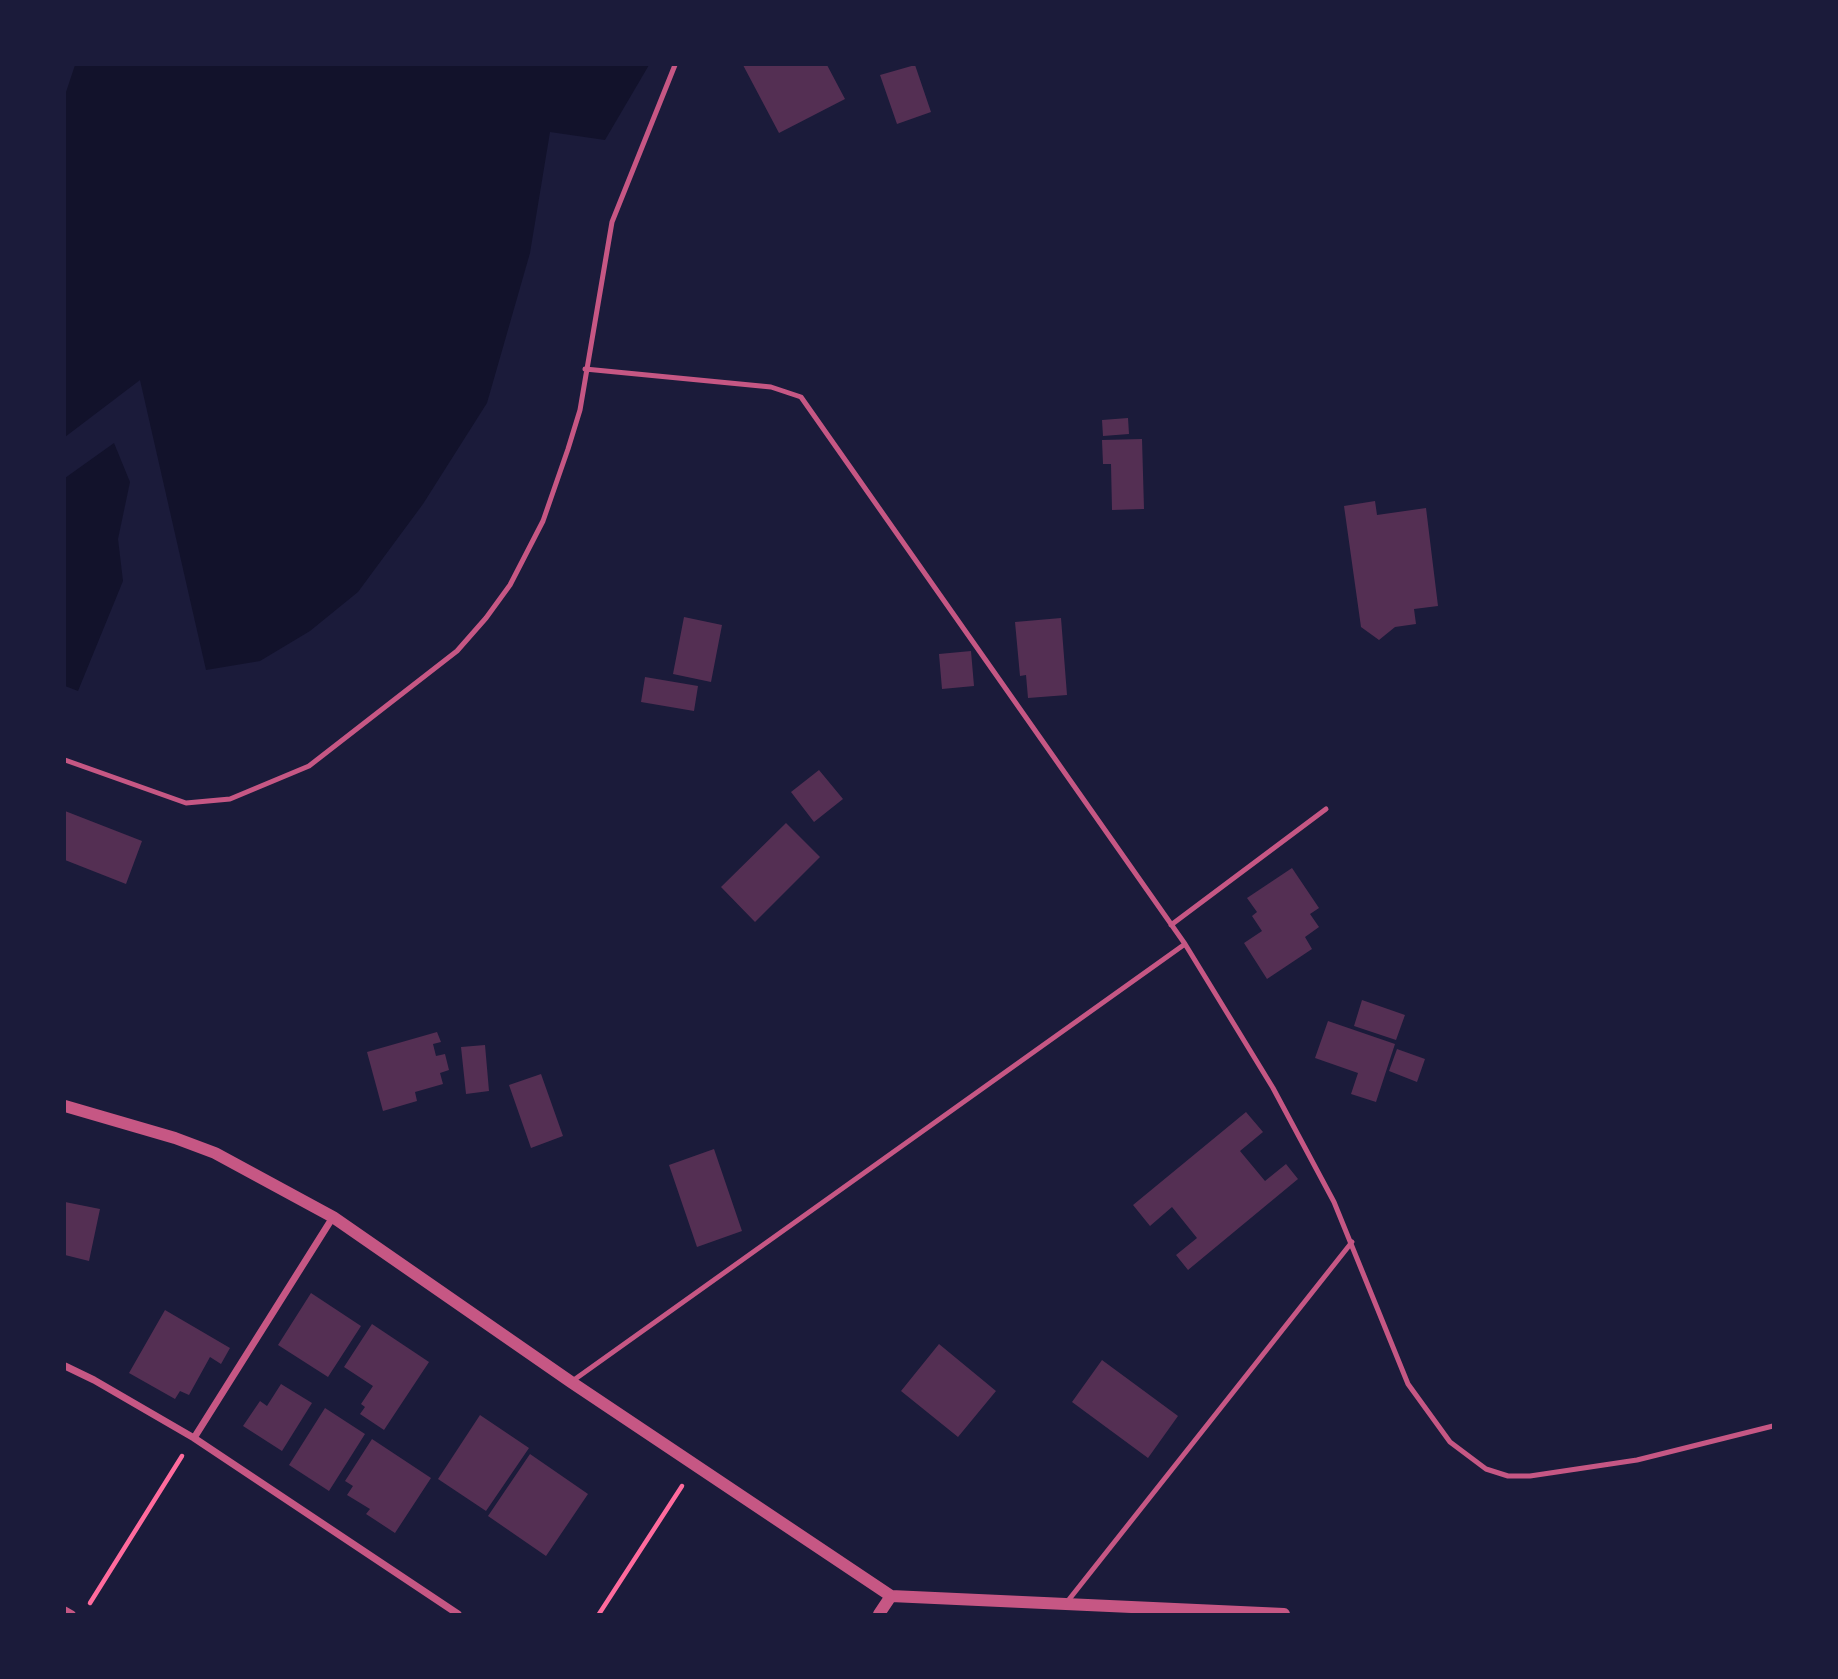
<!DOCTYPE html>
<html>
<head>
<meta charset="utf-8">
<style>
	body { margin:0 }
	#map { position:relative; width:1838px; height:1679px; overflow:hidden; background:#1b1b3a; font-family:"PT Sans Narrow",sans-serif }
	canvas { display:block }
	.frame { position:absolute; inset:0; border:66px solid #1b1b3a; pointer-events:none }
</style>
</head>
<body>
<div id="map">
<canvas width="1838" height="1679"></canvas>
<div class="frame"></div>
</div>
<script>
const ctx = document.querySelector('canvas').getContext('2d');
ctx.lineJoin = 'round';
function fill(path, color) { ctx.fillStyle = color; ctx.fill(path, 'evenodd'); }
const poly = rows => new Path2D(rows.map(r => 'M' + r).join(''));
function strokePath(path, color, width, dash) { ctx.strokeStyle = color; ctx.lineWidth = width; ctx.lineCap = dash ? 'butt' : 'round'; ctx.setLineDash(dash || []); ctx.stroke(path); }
fill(poly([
	[75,65,649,65,605,140,550,132,530,253,487,403,423,504,358,592,310,631,260,661,206,670,140,380,65,437,65,95],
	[114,443,130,482,118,539,123,581,78,691,65,686,65,478]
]), '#12122b');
fill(poly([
	[743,65,827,65,845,99,779,133],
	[915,65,931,112,897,124,880,75],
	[1128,418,1129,434,1103,436,1102,420],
	[1142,439,1144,509,1112,510,1111,464,1103,464,1102,440],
	[1375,501,1377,515,1426,508,1438,606,1414,609,1416,624,1395,627,1379,640,1361,627,1344,506],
	[684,617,722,625,711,682,673,674],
	[1061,618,1067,695,1028,698,1026,675,1020,676,1015,622],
	[971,651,974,686,942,689,939,654],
	[645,677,698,686,694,711,641,702],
	[819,770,843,799,814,822,791,792],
	[65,811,142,841,126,884,65,860],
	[786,823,820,857,755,922,721,887],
	[1292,868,1319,908,1310,914,1319,927,1305,937,1312,949,1267,979,1244,943,1262,931,1252,916,1257,912,1247,898],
	[1362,1000,1405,1015,1396,1040,1354,1026],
	[1328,1021,1395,1044,1376,1102,1351,1094,1358,1073,1315,1058],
	[437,1032,441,1042,433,1044,436,1056,445,1054,449,1070,440,1073,443,1084,415,1092,417,1101,383,1111,367,1052],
	[485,1045,489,1091,466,1094,461,1047],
	[1397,1049,1425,1059,1417,1082,1389,1071],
	[541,1074,563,1136,531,1148,509,1085],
	[1246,1112,1263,1132,1240,1151,1265,1181,1286,1164,1298,1179,1188,1270,1176,1255,1197,1238,1172,1207,1150,1226,1133,1205],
	[714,1149,742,1231,697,1247,669,1165],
	[65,1202,100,1209,89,1261,65,1255],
	[311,1293,361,1326,328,1377,278,1345],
	[165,1310,230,1348,221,1364,210,1357,189,1395,180,1391,175,1399,129,1373],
	[372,1324,429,1362,384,1430,360,1414,365,1407,361,1404,373,1386,344,1367],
	[939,1344,996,1391,958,1437,901,1391],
	[1102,1360,1178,1416,1148,1458,1072,1402],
	[281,1384,312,1403,282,1451,243,1426,260,1401,267,1406],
	[325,1408,365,1434,329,1491,289,1465],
	[480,1415,529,1448,486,1511,438,1479],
	[372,1439,431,1478,395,1533,366,1514,370,1509,347,1495,353,1486,345,1481],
	[530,1454,588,1494,546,1556,488,1516]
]), '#542f53');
strokePath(poly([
	[90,1603,182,1456],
	[599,1614,682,1486]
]), '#ff6b9d', 4.5);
strokePath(poly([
	[65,760,186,803,230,799,309,766,457,651,486,618,510,585,543,521,568,449,580,410,612,222,675,65],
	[1171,925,1326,809],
	[1185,944,1273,1088,1334,1202,1408,1384,1450,1442,1486,1469,1508,1476,1530,1476,1637,1460,1773,1426],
	[571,1382,1185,944,801,397,771,387,585,369],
	[1067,1602,1352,1242]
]), '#c65784', 5);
strokePath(poly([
	[65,1366,94,1380,194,1438,458,1614],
	[194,1438,333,1217],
	[65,1610,72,1614]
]), '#c65784', 7);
strokePath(poly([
	[65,1106,175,1138,215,1153,333,1217,571,1382,891,1596,1284,1614],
	[879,1614,891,1596]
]), '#c65784', 12);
</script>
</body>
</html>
